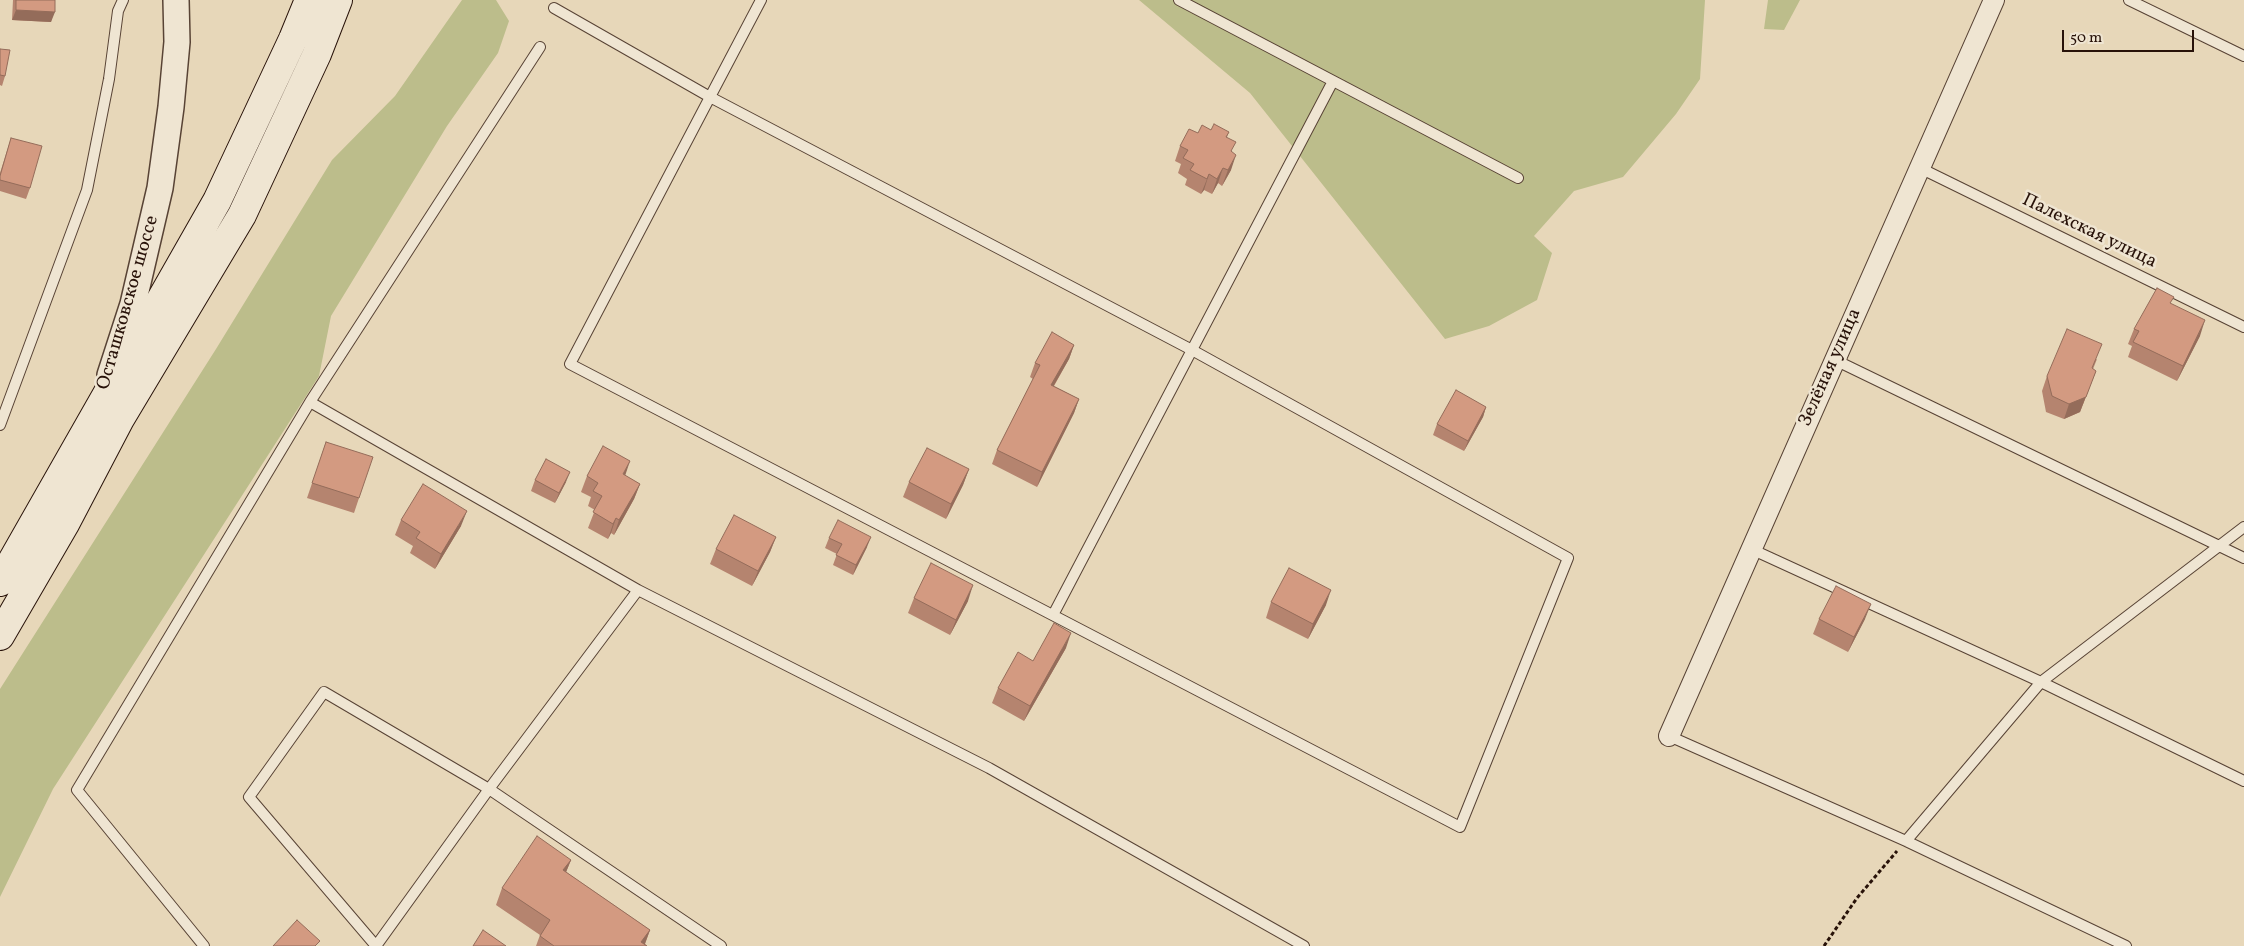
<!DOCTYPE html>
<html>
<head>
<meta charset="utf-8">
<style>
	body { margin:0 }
	#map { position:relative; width:2244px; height:946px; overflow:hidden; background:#e7d7b9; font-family:Vollkorn,serif }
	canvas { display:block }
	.scale { position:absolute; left:2062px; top:30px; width:132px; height:22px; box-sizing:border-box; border:2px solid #281209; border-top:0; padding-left:6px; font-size:15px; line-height:18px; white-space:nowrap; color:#281209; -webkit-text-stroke:4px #efe5d2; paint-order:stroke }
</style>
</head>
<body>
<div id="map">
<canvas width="2244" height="946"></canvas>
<div class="scale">50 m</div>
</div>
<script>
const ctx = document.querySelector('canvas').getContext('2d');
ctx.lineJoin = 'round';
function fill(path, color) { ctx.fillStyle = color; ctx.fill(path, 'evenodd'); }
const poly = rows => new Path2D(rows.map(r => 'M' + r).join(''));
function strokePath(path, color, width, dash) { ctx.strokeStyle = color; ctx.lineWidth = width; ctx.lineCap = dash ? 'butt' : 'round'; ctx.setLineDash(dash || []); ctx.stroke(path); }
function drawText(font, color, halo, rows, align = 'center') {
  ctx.font = font + ' Vollkorn,serif'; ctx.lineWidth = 5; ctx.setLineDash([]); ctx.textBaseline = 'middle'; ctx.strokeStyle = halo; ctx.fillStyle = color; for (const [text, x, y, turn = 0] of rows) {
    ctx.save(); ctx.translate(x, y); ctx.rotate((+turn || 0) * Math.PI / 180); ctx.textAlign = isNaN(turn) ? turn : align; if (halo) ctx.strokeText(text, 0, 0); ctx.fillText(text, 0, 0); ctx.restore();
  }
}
fill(poly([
	[462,0,496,0,509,21,498,53,447,126,331,316,319,376,53,789,0,897,0,689,216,349,332,160,395,96],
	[1139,0,1705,0,1700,79,1676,114,1623,177,1574,191,1534,236,1552,253,1537,300,1489,326,1445,339,1250,93],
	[1768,0,1800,0,1784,30,1764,29]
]), '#bcbd8b');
const service = poly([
	[1179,0,1518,178],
	[2129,0,2244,56],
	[554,8,710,97,1192,350,1568,558,1460,827,570,364,710,97,761,0],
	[1920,168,2244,327],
	[1835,360,2244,558],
	[310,402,638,590,989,768,1304,946],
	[0,425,87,190,109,79,118,11,123,0],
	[1751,549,2041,682,2244,781],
	[638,590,489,789,376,946,249,797,324,692,489,789,721,946],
	[1053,615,1333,81],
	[1669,736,1906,841,2126,946],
	[1906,841,2041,682,2244,527],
	[204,946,77,790,310,402,540,47]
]);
const minor = poly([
	[1669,736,1994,0]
]);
const tertiary = poly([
	[110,375,133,304,160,188,171,107,177,42,176,0]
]);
const secondary = poly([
	[0,582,217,201,293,39,309,0],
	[0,636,65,524,120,419,242,215,317,54,338,0]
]);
strokePath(service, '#584335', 12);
strokePath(minor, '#584335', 22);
strokePath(tertiary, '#584335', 28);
strokePath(secondary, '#281209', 30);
strokePath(poly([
	[1824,946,1857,898,1897,851]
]), '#281209', 3, [4, 2.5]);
strokePath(service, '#efe5d2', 10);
strokePath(minor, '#efe5d2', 20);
strokePath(tertiary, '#efe5d2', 25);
strokePath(secondary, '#efe5d2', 28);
fill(poly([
	[13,0,55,0,51,22,12,20],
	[0,49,5,76,2,86,0,85],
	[1229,132,1227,137,1232,152,1231,170,1222,186,1218,183,1212,194,1204,190,1201,194,1185,185,1187,179,1178,173,1181,164,1175,161,1180,146,1198,133],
	[11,138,30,188,26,199,0,191,0,173],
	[2171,304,2200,336,2177,381,2128,357,2132,346,2128,344,2134,329],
	[1074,345,1069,359,1054,386,1079,399,1074,413,1037,487,992,464,997,450,1033,379,1030,377,1035,363],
	[2097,359,2093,369,2096,371,2080,412,2064,419,2046,412,2042,391,2047,376],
	[1486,407,1483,417,1464,451,1433,435,1437,424],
	[326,442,359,498,354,513,307,498],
	[969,469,963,485,946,519,903,497,909,482],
	[587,476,625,476,640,484,634,499,614,535,611,533,608,539,588,528,595,510,588,506,591,497,581,492],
	[535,480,566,482,555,503,531,491],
	[401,520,461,526,435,569,410,553,413,546,395,535],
	[776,537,770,552,752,586,710,564,716,549],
	[829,538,867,547,853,575,833,565,837,554,825,548],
	[914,598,968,601,950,635,908,613],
	[1271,602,1326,605,1308,639,1266,618],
	[1819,619,1865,619,1848,652,1813,634],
	[1066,648,1024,721,992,703,998,688,1033,661],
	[571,860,566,872,650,930,645,944,647,946,536,946,540,935,496,905,502,888]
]), '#b5846f');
fill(poly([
	[16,10,55,12,51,22,12,20],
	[1236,155,1231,170,1222,186,1228,170],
	[1223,168,1218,183,1212,194,1217,179],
	[1209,174,1204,190,1201,194],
	[2205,320,2200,336,2177,381,2183,366],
	[1074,345,1069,359,1046,399,1051,385],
	[2096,371,2080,412,2064,419,2069,404],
	[1079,399,1074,413,1037,487,1042,472],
	[1486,407,1483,417,1464,451,1468,441],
	[630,461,625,476,623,474],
	[969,469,963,485,946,519,951,504],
	[570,472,566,482,555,503,559,493],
	[640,484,634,499,614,535,619,520],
	[467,511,461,526,435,569,441,554],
	[616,518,611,533,608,539,613,524],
	[776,537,770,552,752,586,758,571],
	[871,537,867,547,853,575,856,565],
	[973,585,968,601,950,635,956,620],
	[1331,590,1326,605,1308,639,1313,624],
	[1871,604,1865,619,1848,652,1854,637],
	[1071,633,1066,648,1024,721,1030,706],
	[571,860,564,877,563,870],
	[650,930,644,946,641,942]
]), '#946c5a');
const building = poly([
	[16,0,55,0,55,12,16,10,16,0],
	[0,49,10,50,5,76,0,75,0,49],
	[1214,124,1229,132,1226,137,1236,142,1231,151,1236,155,1228,170,1223,168,1217,179,1209,174,1207,179,1190,170,1194,164,1183,158,1188,150,1180,146,1189,129,1198,133,1202,125,1211,130,1214,124],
	[11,138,42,146,30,188,0,180,0,176,11,138],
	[2157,288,2174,297,2170,303,2205,320,2183,366,2133,342,2139,331,2134,329,2157,288],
	[2067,329,2102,344,2092,368,2096,371,2086,397,2069,404,2052,396,2047,376,2067,329],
	[1052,332,1074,345,1051,385,1079,399,1042,472,997,450,1040,365,1035,363,1052,332],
	[1456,390,1486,407,1468,441,1437,424,1456,390],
	[326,442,373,457,359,498,312,483,326,442],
	[603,446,630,461,623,474,640,484,619,520,616,518,613,524,593,512,602,496,593,491,598,483,587,476,603,446],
	[927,448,969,469,951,504,909,482,927,448],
	[546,459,570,472,559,493,535,480,546,459],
	[423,484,467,511,441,554,416,538,420,532,401,520,423,484],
	[734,515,776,537,758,571,716,549,734,515],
	[838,520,871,537,856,565,836,555,842,544,829,538,838,520],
	[931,563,973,585,956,620,914,598,931,563],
	[1289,568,1331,590,1313,624,1271,602,1289,568],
	[1836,586,1871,604,1854,637,1819,619,1836,586],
	[1054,623,1071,633,1030,706,998,688,1018,652,1033,661,1054,623],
	[537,836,571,860,563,870,650,930,641,942,647,946,554,946,540,936,550,920,502,888,537,836],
	[297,920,320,941,315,946,273,946,297,920],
	[483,930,506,946,473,946,483,930]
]);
fill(building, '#d39a81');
strokePath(building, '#946c5a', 1);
drawText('19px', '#281209', '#efe5d2', [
	["Палехская улица",2089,232,26],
	["Осташковское шоссе",129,303,-74],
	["Зелёная улица",1831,368,-66]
]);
</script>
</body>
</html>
